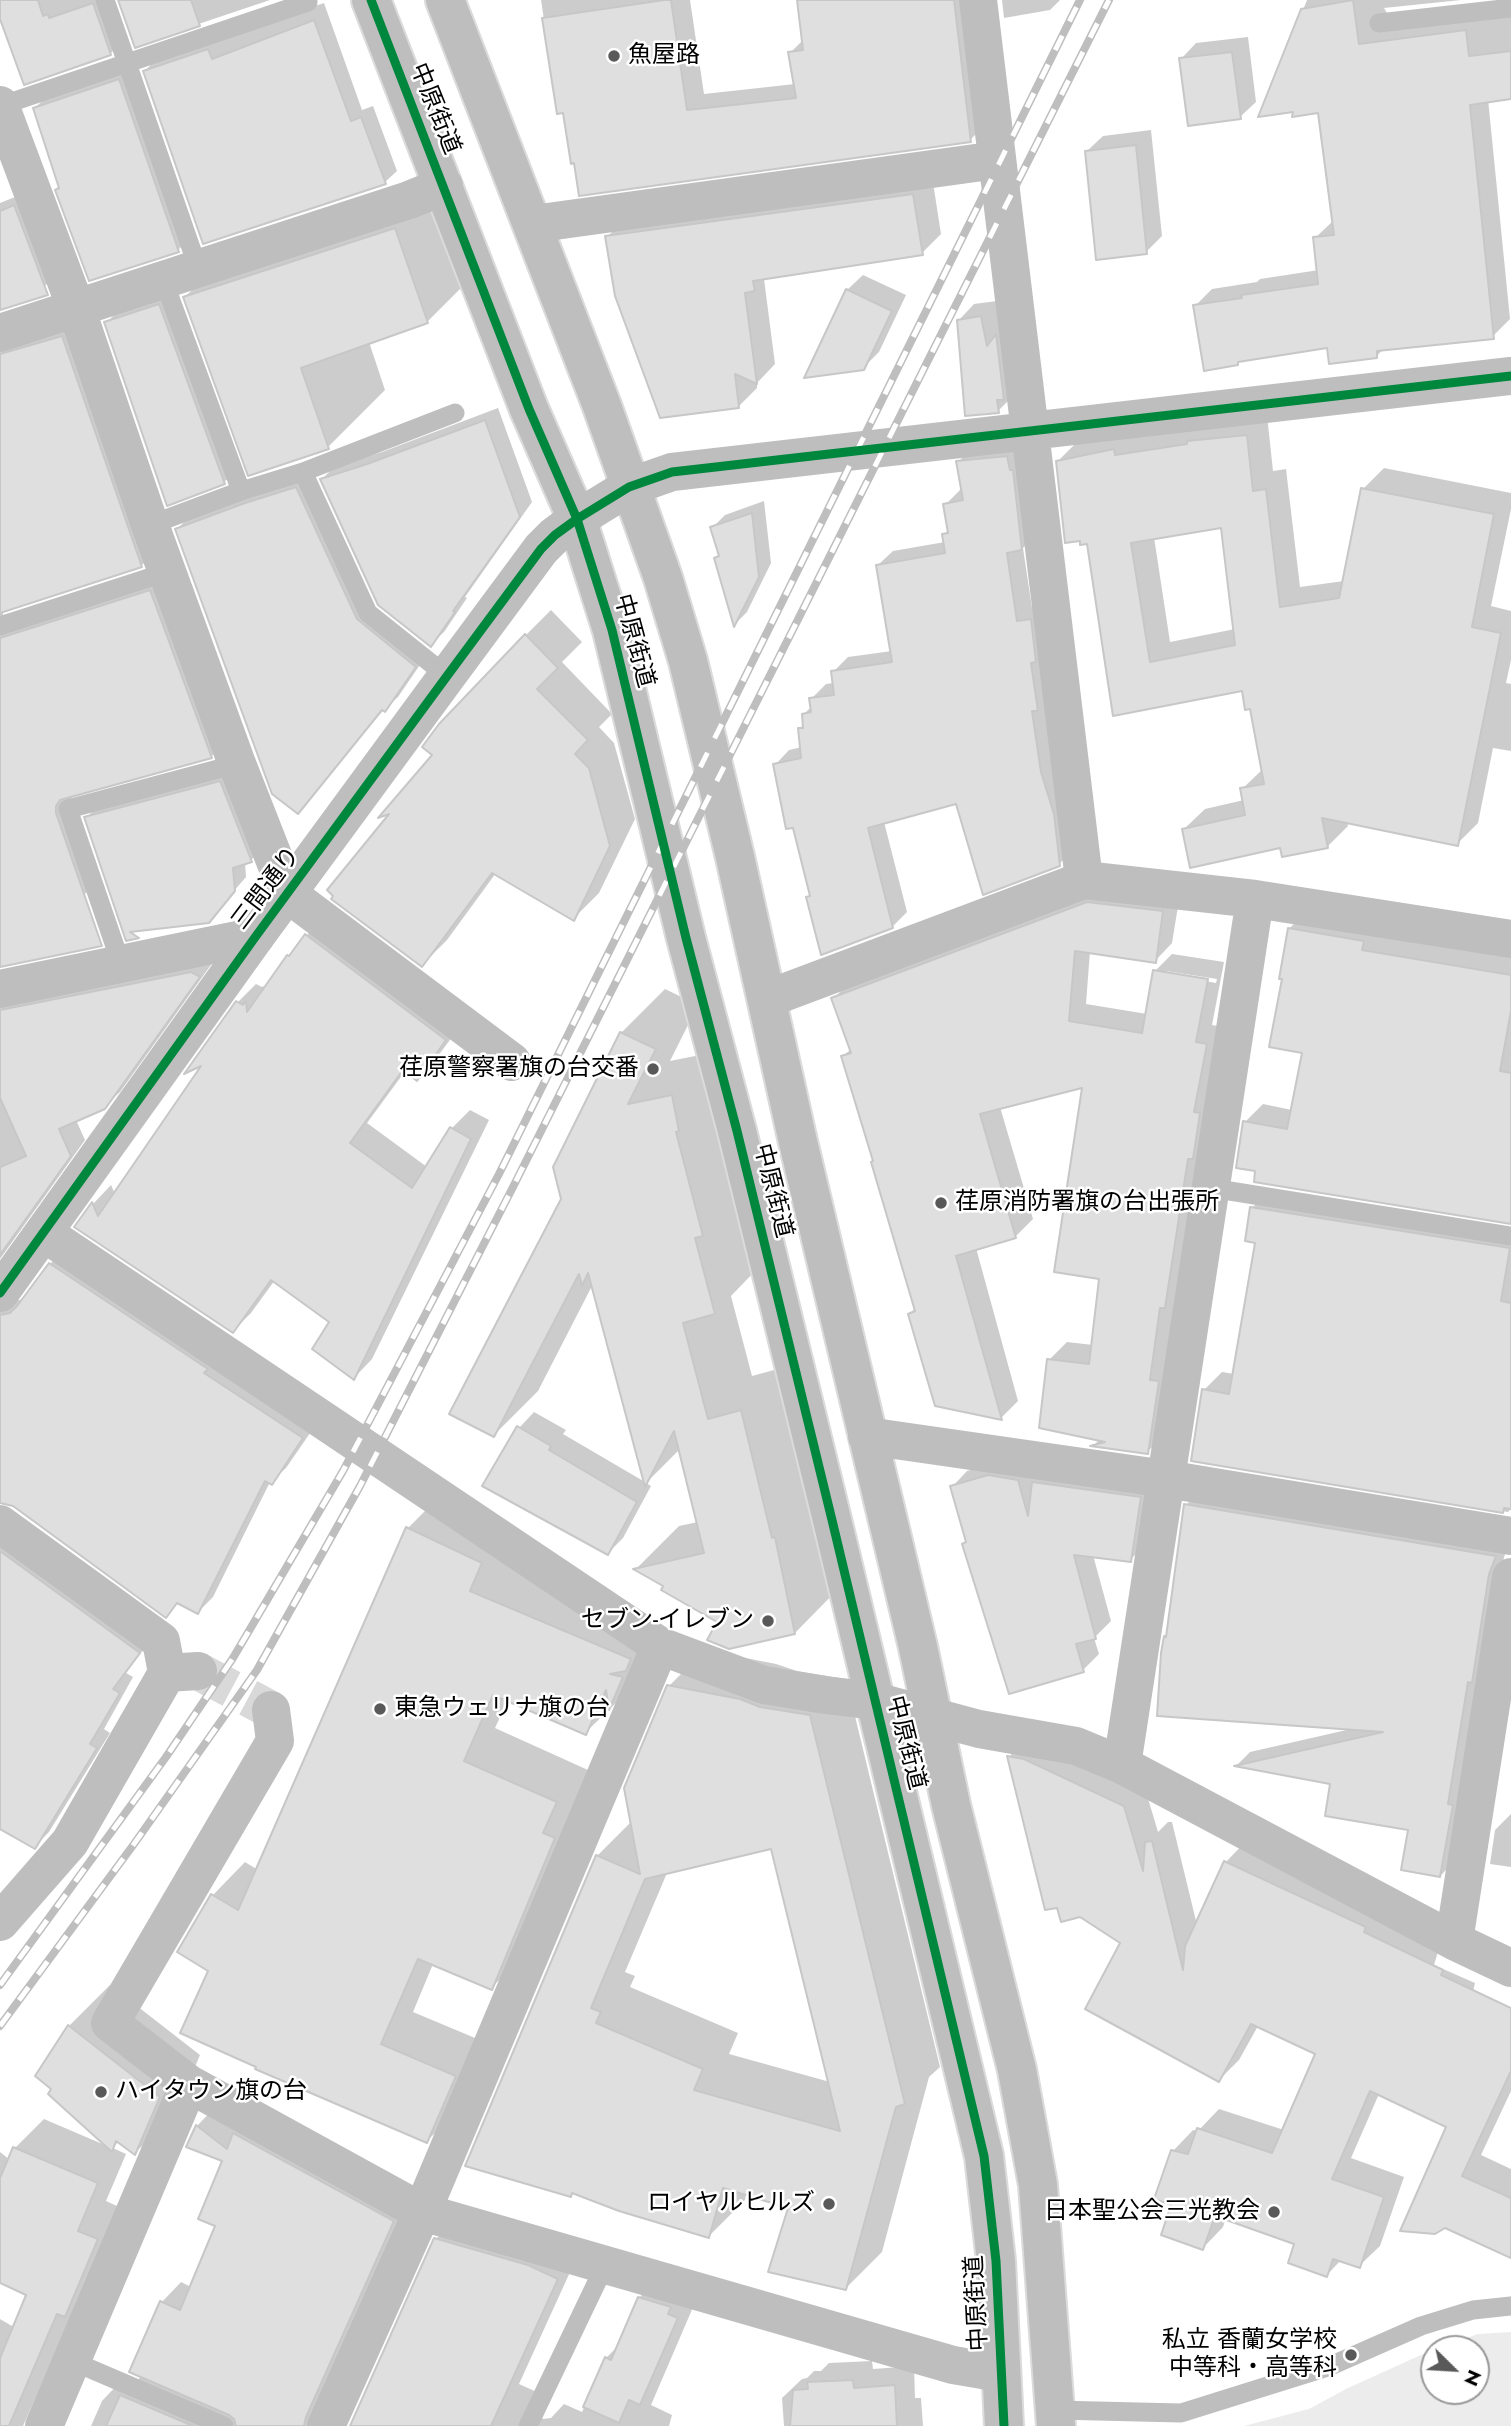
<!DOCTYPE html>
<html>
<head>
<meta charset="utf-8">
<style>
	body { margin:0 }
	#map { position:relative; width:1511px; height:2426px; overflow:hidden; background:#fff; font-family:Jost,sans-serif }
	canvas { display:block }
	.north { position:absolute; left:1420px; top:2335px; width:70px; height:70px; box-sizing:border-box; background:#fff; border:2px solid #999; border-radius:50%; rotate:114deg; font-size:19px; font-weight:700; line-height:28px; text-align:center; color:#000 }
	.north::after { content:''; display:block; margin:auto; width:24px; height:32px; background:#595959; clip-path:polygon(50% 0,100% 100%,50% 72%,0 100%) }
</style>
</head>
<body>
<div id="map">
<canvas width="1511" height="2426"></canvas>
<div class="north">N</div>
</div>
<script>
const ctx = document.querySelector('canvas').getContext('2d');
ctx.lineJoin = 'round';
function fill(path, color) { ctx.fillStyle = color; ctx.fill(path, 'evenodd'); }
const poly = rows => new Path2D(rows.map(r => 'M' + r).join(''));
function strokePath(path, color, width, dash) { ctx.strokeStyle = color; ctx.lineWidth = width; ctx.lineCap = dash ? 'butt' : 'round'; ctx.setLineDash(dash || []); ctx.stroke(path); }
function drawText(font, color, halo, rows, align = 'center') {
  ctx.font = font + ' Jost,"Noto Sans JP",sans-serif'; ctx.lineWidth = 5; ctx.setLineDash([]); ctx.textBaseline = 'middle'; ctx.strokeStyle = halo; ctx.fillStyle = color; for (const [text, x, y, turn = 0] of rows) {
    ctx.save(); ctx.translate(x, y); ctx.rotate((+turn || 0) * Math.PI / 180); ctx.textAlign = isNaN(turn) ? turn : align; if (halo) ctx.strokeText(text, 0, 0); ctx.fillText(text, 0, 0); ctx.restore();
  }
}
fill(poly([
	[1511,2332,1511,2426,1244,2426,1309,2409,1346,2389,1434,2349,1434,2391,1476,2391,1476,2349,1435,2349,1478,2334]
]), '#ececec');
fill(poly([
	[0,0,112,0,125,39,110,54,0,6],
	[120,0,270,0,136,45],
	[541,0,690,0,704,94,795,84,790,53,803,40,799,0,974,0,987,123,970,140,558,112],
	[1002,0,1060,0,1050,10,1004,18],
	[1307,0,1461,0,1384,8,1390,18,1511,6,1511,97,1488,99,1510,319,1493,336,1384,348,1377,356,1329,346,1240,360,1238,363,1195,306,1212,289,1257,282,1260,279,1319,270,1315,238,1333,221,1319,111,1296,110,1261,115],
	[324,3,362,110,373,106,397,171,385,182,145,71,156,59],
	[1248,37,1256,102,1240,117,1181,59,1196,43],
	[135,64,194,234,178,250,92,278,35,108,50,93],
	[1151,130,1162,236,1146,252,1087,151,1103,136],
	[452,172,484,265,427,322,369,342,385,390,328,447,185,297,242,240],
	[932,176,941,234,922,253,764,279,775,364,757,383,757,388,739,406,607,237,626,218],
	[15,197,48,283,33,297,0,308,0,203],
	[863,275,906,295,879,352,863,368,847,290],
	[169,296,234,473,224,482,106,323,116,313],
	[997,301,1014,395,998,411,959,320,974,304],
	[77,322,156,551,141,566,3,610,3,615,165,577,225,742,211,757,70,795,99,880,84,895,0,929,0,334],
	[498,408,532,502,465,597,467,598,444,632,430,645,322,479,335,466,382,452],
	[1267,415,1273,471,1286,469,1300,587,1344,581,1363,489,1384,468,1511,493,1511,509,1491,606,1511,611,1511,660,1506,683,1511,684,1511,751,1493,748,1478,823,1457,844,1347,821,1348,826,1327,847,1282,846,1184,829,1205,809,1244,800,1242,789,1263,769,1251,707,1243,689,1114,714,1088,542,1057,462,1078,441],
	[1223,526,1235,629,1170,642,1154,537],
	[1021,442,1036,534,1023,548,1032,608,1045,606,1074,849,1059,864,958,802,884,822,907,912,892,927,808,898,811,895,794,826,775,765,789,750,802,747,800,729,804,724,803,715,812,706,811,699,826,684,834,683,833,672,848,657,892,651,878,565,893,551,945,542,944,535,949,529,945,505,960,490,963,490,958,462,973,447],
	[310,475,370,606,428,653,398,697,384,709,297,812,177,529,190,516],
	[764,501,771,563,747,612,735,624,716,559,720,554,712,528,725,515],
	[551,610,582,642,562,662,612,714,599,727,614,743,635,819,599,893,573,919,496,873,447,940,422,965,394,810,526,635],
	[232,770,263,848,251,860,245,862,246,877,208,921,86,818,98,806],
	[1105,886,1180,894,1172,943,1155,961,1090,951,1086,1004,1147,1014,1155,971,1172,954,1224,962,1212,1025,1223,1027,1164,1435,1147,1452,1094,1445,1100,1439,1049,1360,1067,1342,1093,1345,1101,1278,1085,1086,1000,1107,1033,1219,1015,1237,976,1248,1018,1401,1001,1418,910,1314,915,1308,875,1160,843,1056,851,1049,833,999,851,981],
	[1166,971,1217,979,1216,983,1166,974],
	[1307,910,1511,946,1511,1222,1257,1170,1245,1122,1263,1104,1292,1110,1304,1051,1284,978,1289,929],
	[325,917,464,1021,435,1060,417,1079,406,1070,367,1123,427,1167,451,1129,470,1110,489,1120,372,1359,354,1378,331,1322,275,1280,251,1313,233,1331,77,1227,94,1203,111,1185,115,1194,206,1062,238,1002,256,984,262,987,264,986,265,990,307,935],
	[213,962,120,1092,104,1107,76,1120,85,1140,0,1259,0,990],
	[665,989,698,1005,670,1061,715,1052,758,1268,731,1296,752,1376,785,1367,838,1589,795,1633,719,1621,665,1586,636,1569,679,1526,698,1522,680,1449,646,1483,651,1486,623,1538,608,1553,519,1428,534,1412,566,1430,563,1434,645,1482,593,1284,538,1391,494,1435,563,1199,555,1167,621,1033],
	[1270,1189,1511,1228,1511,1509,1508,1512,1193,1459,1204,1390,1222,1372,1234,1374,1257,1241,1252,1208],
	[65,1249,317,1423,286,1468,270,1482,213,1597,198,1612,179,1602,166,1615,13,1504,0,1501,0,1294,13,1301,25,1299,50,1264],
	[1004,1460,1156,1482,1146,1544,1130,1560,1093,1555,1111,1621,1094,1638,1099,1654,1083,1670,968,1541,952,1487,967,1471],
	[1201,1490,1507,1550,1504,1557,1456,1860,1441,1875,1403,1868,1410,1829,1332,1783,1237,1765,1250,1752,1351,1729,1166,1637,1168,1635,1186,1505],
	[440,1496,662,1627,618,1701,585,1733,508,1700,495,1728,588,1770,524,1956,491,1988,433,1964,413,2012,487,2043,459,2109,427,2141,210,1970,179,1952,213,1895,245,1862,258,1870,408,1528],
	[0,1525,153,1637,126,1673,133,1677,104,1729,110,1733,49,1832,34,1847,0,1827],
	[705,1650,776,1664,797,1671,846,1679,940,2067,929,2077,882,2252,846,2288,790,2207,746,2194,745,2200,709,2236,574,2191,570,2195,597,1856,632,1821,669,1686],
	[772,1846,830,2082,729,2054,738,2033,630,1987,635,1976,625,1972,667,1873],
	[1029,1736,1144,1785,1158,1832,1168,1822,1172,1822,1197,1925,1226,1862,1246,1841,1440,1945,1434,1965,1475,1983,1471,2000,1511,2016,1511,2091,1481,2155,1511,2169,1511,2249,1445,2226,1448,2126,1379,2094,1351,2158,1404,2177,1380,2246,1359,2266,1341,2260,1327,2275,1296,2243,1226,2218,1223,2227,1203,2248,1173,2204,1173,2151,1193,2130,1198,2131,1219,2109,1284,2130,1317,2053,1258,2026,1239,2060,1219,2080,1123,1943,1009,1757],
	[1511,1814,1511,1867,1490,1864,1495,1830],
	[110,1985,200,2055,176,2112,135,2153,119,2141,113,2148,126,2154,106,2201,126,2210,77,2303,23,2426,0,2426,0,2319,12,2326,17,2320,28,2294,0,2281,0,2152,10,2160,15,2148,44,2119,107,2146,53,2089,37,2075,69,2026],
	[216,2106,412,2202,336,2426,91,2426,102,2401,121,2381,132,2385,142,2376,162,2302,181,2282,191,2287,217,2225,224,2160,189,2146,197,2126],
	[455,2220,576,2259,519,2384,539,2393,535,2407,543,2419,551,2418,564,2404,582,2412,606,2358,619,2345,639,2298,659,2278,697,2298,651,2405,672,2415,669,2426,352,2426,436,2239],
	[872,2361,873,2369,914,2366,915,2398,921,2398,923,2426,784,2426,782,2398,802,2379,807,2378,814,2371,821,2371,829,2363]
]), '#0003');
const building = poly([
	[0,0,38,0,43,16,48,14,49,18,93,3,111,55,24,85,0,19,0,0],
	[118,0,191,0,200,26,135,48,118,0],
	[664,0,671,0,687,110,796,98,788,52,803,50,797,0,954,0,971,142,579,196,574,163,571,164,563,113,557,114,542,18,664,0],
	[1353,0,1359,44,1466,30,1469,56,1511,51,1511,99,1470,105,1494,339,1377,351,1377,358,1329,364,1327,348,1238,362,1238,365,1204,371,1193,305,1242,298,1241,295,1318,284,1313,237,1334,235,1318,113,1292,117,1293,112,1258,117,1301,9,1353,0],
	[314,20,351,121,361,117,386,184,203,244,143,71,208,49,212,59,314,20],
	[1232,52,1241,119,1188,126,1179,58,1232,52],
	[119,79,179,252,89,281,55,190,59,188,33,108,119,79],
	[1136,145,1147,254,1096,260,1085,151,1136,145],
	[913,194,923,255,753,281,755,291,745,293,757,384,735,374,739,408,660,418,615,296,605,236,913,194],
	[14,205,48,295,0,310,0,211,14,205],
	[395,228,428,323,301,368,329,449,248,476,183,297,395,228],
	[846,289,892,311,864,370,804,378,846,289],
	[159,304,225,484,167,506,104,322,159,304],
	[981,316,987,346,996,334,1004,400,997,400,999,413,965,416,957,320,981,316],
	[62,336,142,567,0,613,0,354,62,336],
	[485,420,520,517,453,611,455,612,431,647,378,605,320,479,367,464,485,420],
	[1247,435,1253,491,1266,489,1280,607,1339,598,1361,488,1494,514,1472,627,1501,633,1458,846,1322,818,1328,848,1282,857,1280,848,1190,868,1182,829,1245,815,1240,788,1264,784,1250,709,1245,710,1242,691,1113,716,1087,544,1080,545,1080,541,1065,543,1056,461,1114,449,1115,455,1187,444,1187,441,1247,435],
	[1221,528,1235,645,1150,662,1131,543,1221,528],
	[1007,456,1010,470,1013,470,1022,550,1007,553,1017,621,1031,619,1036,662,1031,663,1038,711,1032,711,1041,772,1054,814,1060,866,983,895,956,804,868,828,893,928,821,955,806,897,810,896,793,828,786,829,773,764,801,758,798,728,803,728,802,714,811,712,809,698,834,695,831,671,892,662,876,565,945,553,942,534,948,533,943,504,963,500,956,461,1007,456],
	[296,487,357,619,416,667,385,712,382,710,298,814,272,794,175,529,245,503,296,487],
	[752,513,759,577,734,627,714,558,719,556,710,527,752,513],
	[150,590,212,758,60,800,56,806,56,813,102,946,0,967,0,638,150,590],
	[525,634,558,668,537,689,588,740,575,754,589,768,610,846,574,921,492,873,422,967,331,899,333,896,327,890,389,814,378,818,432,755,422,747,439,724,525,634],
	[220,781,252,862,233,868,235,891,209,923,130,932,139,938,126,941,84,817,220,781],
	[1087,902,1163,911,1156,963,1075,951,1069,1021,1142,1033,1153,970,1208,979,1196,1042,1207,1044,1194,1112,1200,1113,1193,1159,1188,1159,1165,1308,1160,1308,1150,1380,1159,1381,1148,1454,1090,1446,1105,1442,1039,1428,1047,1359,1089,1364,1099,1279,1054,1272,1082,1088,980,1114,1016,1238,956,1256,1002,1420,935,1406,908,1314,915,1311,871,1162,873,1161,841,1056,851,1053,831,998,1087,902],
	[1288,928,1364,941,1362,950,1511,975,1511,1011,1500,1071,1511,1073,1511,1224,1254,1182,1255,1171,1236,1168,1243,1121,1287,1129,1302,1053,1269,1047,1282,979,1279,979,1288,928],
	[305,934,446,1040,417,1081,403,1070,350,1143,412,1188,450,1127,471,1139,354,1380,312,1349,329,1322,271,1280,233,1333,74,1227,92,1202,98,1216,201,1066,184,1074,236,1001,243,1005,246,1001,247,1012,287,955,289,956,305,934],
	[191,972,200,977,105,1109,59,1129,71,1156,0,1255,0,1167,26,1156,0,1098,0,1010,191,972],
	[620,1032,656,1049,628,1104,672,1095,679,1131,676,1132,703,1236,695,1238,715,1314,683,1323,708,1419,741,1410,772,1538,775,1537,795,1634,729,1649,707,1640,717,1622,661,1590,663,1586,633,1569,704,1553,674,1431,645,1487,588,1273,582,1286,579,1274,494,1437,449,1414,561,1199,553,1167,620,1032],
	[1250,1207,1510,1248,1501,1301,1511,1303,1511,1509,1504,1508,1503,1513,1191,1461,1202,1389,1229,1394,1255,1243,1245,1241,1250,1207],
	[49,1263,208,1369,204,1373,303,1438,272,1485,265,1481,198,1614,177,1603,166,1618,13,1506,0,1503,0,1315,10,1313,17,1306,49,1263],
	[517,1426,551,1446,549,1450,637,1502,608,1555,482,1486,517,1426],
	[988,1475,1018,1480,1028,1516,1032,1482,1141,1497,1131,1562,1074,1555,1096,1639,1076,1644,1084,1672,1009,1694,962,1544,966,1542,950,1486,988,1475],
	[1184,1504,1496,1556,1489,1574,1472,1683,1468,1682,1448,1804,1453,1805,1440,1877,1401,1870,1408,1830,1325,1816,1330,1784,1234,1766,1383,1732,1157,1716,1161,1653,1164,1636,1166,1637,1184,1504],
	[406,1527,482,1563,470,1591,631,1659,626,1671,610,1674,623,1677,609,1710,606,1690,586,1735,493,1695,464,1761,557,1802,543,1833,555,1838,492,1990,418,1959,381,2044,456,2076,427,2143,255,2069,256,2067,180,2033,208,1971,177,1952,211,1894,238,1910,406,1527],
	[0,1551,140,1653,113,1689,120,1693,90,1744,97,1748,35,1849,0,1829,0,1551],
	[667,1685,740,1699,760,1707,810,1715,905,2104,896,2107,846,2290,768,2272,788,2208,723,2188,709,2238,619,2211,572,2193,571,2197,465,2166,596,1855,640,1874,624,1788,667,1685],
	[771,1849,840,2131,694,2090,703,2069,596,2023,601,2012,591,2008,645,1879,771,1849],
	[1007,1756,1024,1759,1124,1806,1143,1871,1145,1842,1152,1841,1183,1970,1185,1946,1224,1861,1366,1927,1364,1932,1443,1970,1441,1975,1511,2008,1511,2071,1462,2176,1511,2198,1511,2258,1445,2228,1435,2234,1400,2231,1446,2127,1370,2091,1332,2179,1384,2197,1360,2268,1333,2259,1327,2277,1288,2263,1294,2244,1215,2216,1203,2250,1161,2235,1171,2205,1154,2199,1171,2150,1188,2154,1197,2128,1272,2153,1315,2054,1251,2024,1219,2082,1085,2009,1120,1943,1080,1917,1061,1922,1057,1908,1045,1910,1007,1756],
	[68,2025,160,2097,135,2155,116,2141,112,2152,48,2094,51,2089,35,2076,68,2025],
	[196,2125,227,2149,233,2133,394,2221,306,2417,304,2426,236,2426,234,2419,229,2415,129,2372,160,2301,180,2310,215,2226,198,2219,222,2161,186,2147,196,2125],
	[13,2147,98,2183,78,2231,98,2239,65,2317,57,2314,9,2426,0,2426,0,2358,26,2295,0,2283,0,2178,13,2147],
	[434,2238,528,2265,558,2279,491,2426,350,2426,434,2238],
	[638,2297,671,2307,668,2314,678,2318,640,2405,629,2400,619,2423,583,2407,605,2357,611,2360,638,2297],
	[853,2380,854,2388,895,2385,897,2426,790,2426,793,2390,808,2389,807,2382,853,2380],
	[120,2395,193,2426,106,2426,120,2395]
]);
fill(building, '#dfdfdf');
strokePath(building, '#c7c7c7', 2);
strokePath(poly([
	[198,1671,271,1710]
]), '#d9d9d9', 38, [38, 19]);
const primary = poly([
	[371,0,529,409,577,519,612,630,686,938,737,1131,832,1520,984,2156,996,2261,1004,2426],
	[445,0,602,406,663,578,688,661,735,857,798,1142,918,1647,951,1805,1017,2070,1038,2185,1056,2426]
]);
strokePath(primary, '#dbdbdb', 42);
strokePath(poly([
	[105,0,198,268],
	[1379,23,1511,8],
	[0,106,308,2],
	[163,279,241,491],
	[303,472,368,613,447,676],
	[150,525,241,491,303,472,455,413],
	[0,626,167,572],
	[121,964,68,809,237,764],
	[1211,1188,1511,1236],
	[72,2361,224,2426],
	[1055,2410,1181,2413,1328,2367,1421,2326,1473,2310,1511,2306],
	[528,2426,605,2265]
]), '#bebebe', 19);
strokePath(poly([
	[978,0,1084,880],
	[0,105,76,308,150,525,237,764,288,894,512,1062],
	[533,224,997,160],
	[0,333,409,200,444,186],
	[577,519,629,487,672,472,1511,376],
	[0,989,256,936],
	[767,999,1084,880,1255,899,1511,939],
	[44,1233,660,1646,764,1685,825,1695,875,1701,979,1729,1076,1746,1122,1765,1454,1941,1511,1968],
	[867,1436,1166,1479,1511,1536],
	[0,1524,161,1641,167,1673],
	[271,1710,275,1741,110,2023,189,2084,422,2212,953,2365,1000,2373],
	[1122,1765,1255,899],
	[0,1922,70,1842,167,1673,198,1671],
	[1454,1941,1511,1577],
	[44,2426,189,2084],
	[326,2426,422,2212,660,1646]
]), '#bebebe', 38);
strokePath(poly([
	[0,1293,256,936,447,676,541,549,555,535,577,519]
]), '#bebebe', 38);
strokePath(primary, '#bebebe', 38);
const rail = poly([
	[0,1985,166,1757,233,1658,343,1471,499,1174,1080,0],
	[0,2026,134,1844,257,1670,360,1486,514,1185,1109,0]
]);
strokePath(rail, '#bebebe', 8);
strokePath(rail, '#fff', 5, [16]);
strokePath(poly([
	[371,0,529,409,577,519,612,630,686,938,737,1131,832,1520,984,2156,996,2261,1004,2426],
	[0,1293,256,936,447,676,541,549,555,535,577,519,629,487,672,472,1511,376]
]), '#00873e', 9);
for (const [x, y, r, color] of [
	[614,56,7,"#595959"],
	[653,1069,7,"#595959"],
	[941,1203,7,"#595959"],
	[768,1621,7,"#595959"],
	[380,1709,7,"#595959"],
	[101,2092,7,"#595959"],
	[829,2204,7,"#595959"],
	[1274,2212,7,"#595959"],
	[1351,2355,7,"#595959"]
]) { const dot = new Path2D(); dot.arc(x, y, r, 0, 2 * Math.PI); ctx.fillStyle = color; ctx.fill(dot); strokePath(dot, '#fff', 2.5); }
drawText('24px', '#000', '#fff', [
	["魚屋路",628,56,"left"],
	["荏原警察署旗の台交番",639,1069],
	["荏原消防署旗の台出張所",955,1203,"left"],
	["セブン-イレブン",754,1621],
	["東急ウェリナ旗の台",394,1709,"left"],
	["ハイタウン旗の台",115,2092,"left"],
	["ロイヤルヒルズ",815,2204],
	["日本聖公会三光教会",1260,2212],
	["私立 香蘭女学校",1337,2341],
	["中等科・高等科",1337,2369]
], 'right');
drawText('24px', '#000', '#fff', [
	["中原街道",434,109,68],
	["中原街道",633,641,75],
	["三間通り",267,889,-53],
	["中原街道",772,1191,76],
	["中原街道",905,1743,76],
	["中原街道",978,2303,-93]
]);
</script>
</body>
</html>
